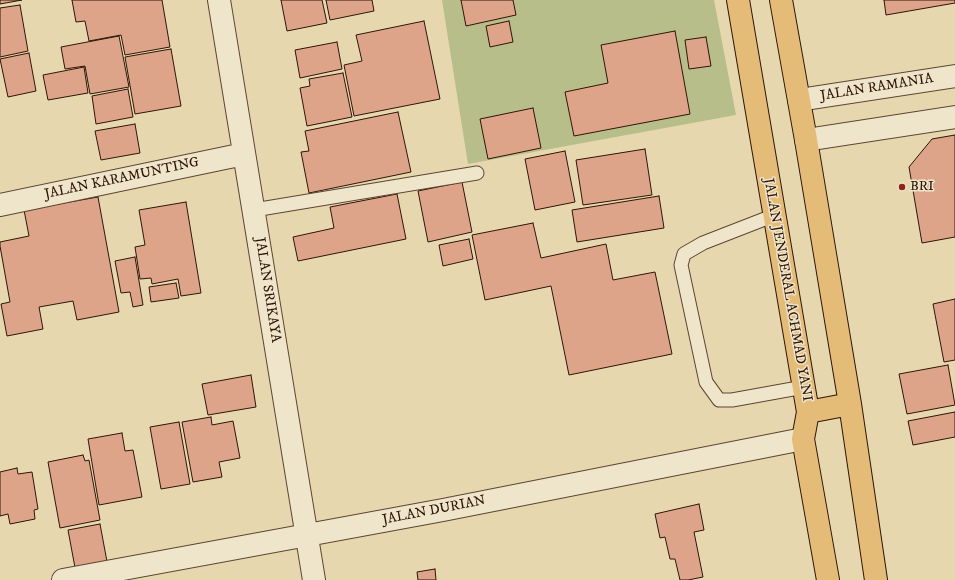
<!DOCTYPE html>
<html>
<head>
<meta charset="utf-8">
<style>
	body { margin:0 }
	canvas { display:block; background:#e7d7af }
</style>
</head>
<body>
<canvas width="955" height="580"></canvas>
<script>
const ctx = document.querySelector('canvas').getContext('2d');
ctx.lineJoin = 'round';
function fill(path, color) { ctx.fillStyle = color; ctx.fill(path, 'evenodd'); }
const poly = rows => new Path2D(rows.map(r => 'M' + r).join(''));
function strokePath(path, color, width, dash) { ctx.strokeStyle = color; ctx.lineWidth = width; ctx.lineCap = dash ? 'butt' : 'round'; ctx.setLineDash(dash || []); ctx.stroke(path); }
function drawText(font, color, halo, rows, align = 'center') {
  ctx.font = font + ' "IM FELL DW Pica",serif'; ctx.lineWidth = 3; ctx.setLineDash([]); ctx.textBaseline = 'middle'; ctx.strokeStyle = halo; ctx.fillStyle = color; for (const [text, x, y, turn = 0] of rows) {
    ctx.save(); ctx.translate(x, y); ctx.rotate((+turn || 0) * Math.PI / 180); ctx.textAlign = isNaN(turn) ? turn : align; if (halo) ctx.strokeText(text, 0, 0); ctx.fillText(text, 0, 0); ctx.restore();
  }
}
fill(poly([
	[442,0,714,0,736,115,468,164]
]), '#b8be89');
const building = poly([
	[0,0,22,0,0,4,0,0],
	[72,0,162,0,170,47,125,55,121,35,89,41,85,21,76,22,72,0],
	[281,0,322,0,327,23,287,31,281,0],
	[326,0,372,0,374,11,330,20,326,0],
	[461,0,513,0,516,15,466,26,461,0],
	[884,0,955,0,955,3,886,15,884,0],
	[20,5,28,51,0,57,0,8,20,5],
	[424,21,440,99,354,116,344,65,362,61,356,35,424,21],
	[509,21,513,42,490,47,486,26,509,21],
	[675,31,690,114,574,136,565,92,608,83,601,45,675,31],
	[119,36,129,87,90,94,85,66,65,69,61,47,119,36],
	[706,37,711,66,689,69,685,40,706,37],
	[337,42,342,69,300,78,295,50,337,42],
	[171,49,181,106,135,114,125,57,171,49],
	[29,53,36,91,8,97,0,59,29,53],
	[84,67,88,93,48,100,43,75,84,67],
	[343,73,352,117,307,126,300,88,310,86,309,79,343,73],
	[128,89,133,117,96,124,92,96,128,89],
	[533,108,541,148,488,159,480,119,533,108],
	[398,112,411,172,309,193,301,152,309,151,305,131,398,112],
	[135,124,140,153,101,160,95,131,135,124],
	[955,135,955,237,922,243,909,167,932,139,955,135],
	[645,149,652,195,583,205,576,160,645,149],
	[565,151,575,202,535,210,525,159,565,151],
	[462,182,472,232,428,242,418,191,462,182],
	[397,194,406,239,298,261,293,237,334,228,330,207,397,194],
	[659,196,664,228,577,242,572,210,659,196],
	[98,197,119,312,77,320,73,301,39,307,43,329,7,336,1,304,10,302,0,246,0,242,29,236,24,210,98,197],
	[186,202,201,293,181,296,178,279,152,284,151,278,140,279,135,247,145,245,139,210,186,202],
	[533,223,541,258,606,244,613,280,655,272,672,354,569,375,551,286,485,300,472,235,533,223],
	[469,239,473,259,443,266,439,245,469,239],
	[135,257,143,305,133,307,130,292,121,293,115,261,135,257],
	[176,283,179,298,151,302,149,287,176,283],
	[955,299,955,360,944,362,933,304,955,299],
	[948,365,955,405,907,414,899,374,948,365],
	[251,375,256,407,208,415,202,384,251,375],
	[955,412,955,437,913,445,908,421,955,412],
	[211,417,212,425,233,421,240,458,219,462,222,477,193,482,182,422,211,417],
	[179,422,190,484,161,489,150,427,179,422],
	[122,433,125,451,133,450,142,497,99,505,88,439,122,433],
	[83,455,85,461,89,460,100,520,60,528,48,462,83,455],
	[17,468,18,474,32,472,38,509,34,510,35,519,10,524,8,514,0,516,0,472,17,468],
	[699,504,704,530,694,532,703,577,688,580,680,580,675,559,670,559,665,537,660,538,655,514,699,504],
	[100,524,108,567,76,573,68,530,100,524],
	[435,569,436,580,418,580,417,572,435,569]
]);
fill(building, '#dea489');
strokePath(building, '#2e1508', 1);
const lane = poly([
	[254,210,477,173],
	[775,215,703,243,684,254,681,265,706,382,719,400,732,400,804,387]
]);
const street = poly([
	[219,0,314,580],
	[799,100,955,76],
	[806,140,955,117],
	[0,205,244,154],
	[63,580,443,510,803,439]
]);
const highway = poly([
	[738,0,808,412,803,439,828,580],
	[781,0,806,140,850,404,876,580],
	[808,412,850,404]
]);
strokePath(lane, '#5c4632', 15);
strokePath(street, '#5c4632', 24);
strokePath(highway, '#2e1508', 24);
strokePath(lane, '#efe5cb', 13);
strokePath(street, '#efe5cb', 22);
strokePath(highway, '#e4bc78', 22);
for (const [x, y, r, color] of [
	[902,187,4,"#8f2418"]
]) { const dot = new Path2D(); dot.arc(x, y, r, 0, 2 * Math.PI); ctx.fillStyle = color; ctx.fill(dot); strokePath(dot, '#efe5cb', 1.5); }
drawText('14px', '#2e1508', '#efe5cb', [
	["JALAN RAMANIA",877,88,-9],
	["JALAN KARAMUNTING",122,179,-12],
	["JALAN SRIKAYA",267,290,81],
	["JALAN JENDERAL ACHMAD YANI",787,290,80],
	["JALAN DURIAN",434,511,-11]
]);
drawText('14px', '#2e1508', '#efe5cb', [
	["BRI",910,187]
], 'left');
</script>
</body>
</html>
